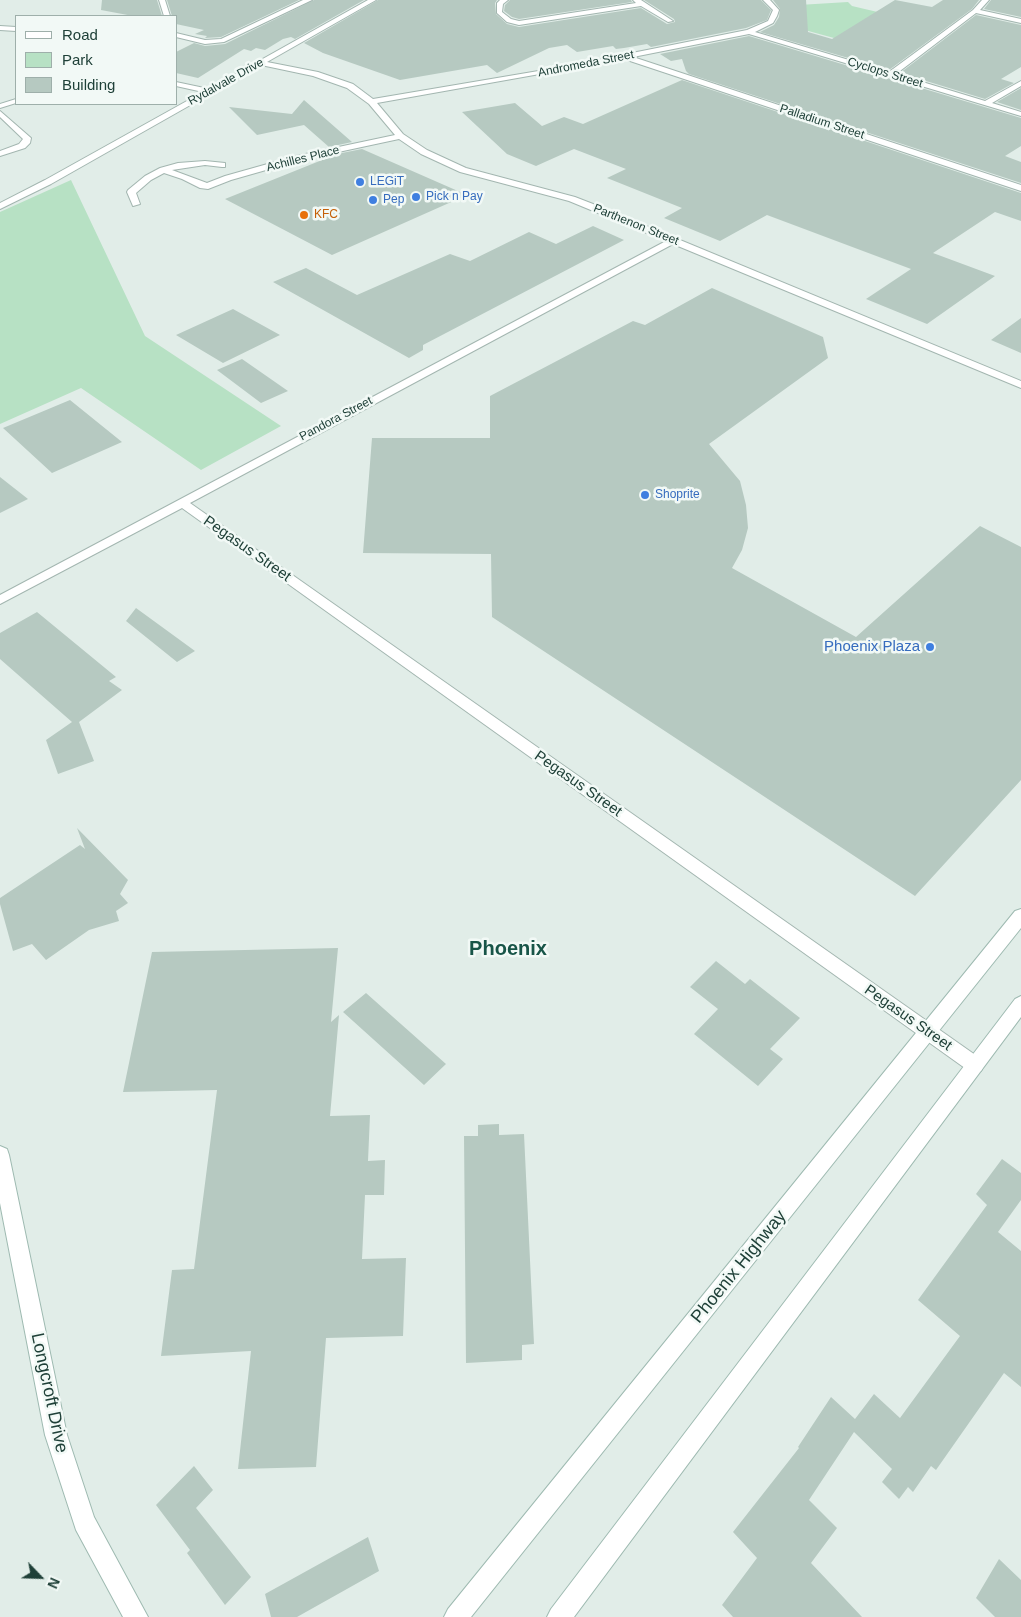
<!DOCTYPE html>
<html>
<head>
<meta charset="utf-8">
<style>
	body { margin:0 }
	#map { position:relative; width:1021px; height:1617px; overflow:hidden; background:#e1ede8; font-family:Helvetica,sans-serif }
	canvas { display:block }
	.legend { position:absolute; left:15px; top:15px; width:162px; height:90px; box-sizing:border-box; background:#f2f9f6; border:1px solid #9eafaa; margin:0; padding:6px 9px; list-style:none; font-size:15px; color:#1f4038 }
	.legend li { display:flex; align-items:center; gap:10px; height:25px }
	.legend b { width:25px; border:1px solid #9eafaa }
	.north { position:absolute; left:15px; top:1552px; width:50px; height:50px; -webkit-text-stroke:4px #f2f9f6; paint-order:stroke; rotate:114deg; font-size:14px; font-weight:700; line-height:20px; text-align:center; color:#1f4038 }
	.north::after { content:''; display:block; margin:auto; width:18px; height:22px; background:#1f4038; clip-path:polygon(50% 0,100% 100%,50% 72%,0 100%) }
</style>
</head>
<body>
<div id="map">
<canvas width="1021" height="1617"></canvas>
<ul class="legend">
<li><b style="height:6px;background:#fff"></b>Road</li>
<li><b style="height:14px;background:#b7e1c4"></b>Park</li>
<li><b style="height:14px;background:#b6c9c1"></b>Building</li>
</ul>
<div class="north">N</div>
</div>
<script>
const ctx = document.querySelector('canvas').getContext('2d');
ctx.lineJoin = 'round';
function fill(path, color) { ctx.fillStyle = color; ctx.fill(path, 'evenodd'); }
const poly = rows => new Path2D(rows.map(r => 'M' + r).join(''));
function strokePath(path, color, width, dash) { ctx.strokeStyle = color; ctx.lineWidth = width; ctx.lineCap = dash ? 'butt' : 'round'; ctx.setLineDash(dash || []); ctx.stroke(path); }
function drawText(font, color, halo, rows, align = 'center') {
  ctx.font = font + ' Helvetica,sans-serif'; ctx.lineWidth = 5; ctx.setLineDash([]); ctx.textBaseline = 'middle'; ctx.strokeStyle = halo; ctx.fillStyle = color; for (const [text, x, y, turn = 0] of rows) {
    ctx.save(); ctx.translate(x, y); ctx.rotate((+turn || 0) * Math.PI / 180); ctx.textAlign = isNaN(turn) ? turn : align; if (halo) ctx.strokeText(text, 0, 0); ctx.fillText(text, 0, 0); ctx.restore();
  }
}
fill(poly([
	[848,2,852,6,886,14,845,41,779,23,782,6],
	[71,180,145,336,281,426,201,470,81,388,0,424,0,212]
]), '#b7e1c4');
fill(poly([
	[102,0,157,0,162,16,133,16,101,10],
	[167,0,299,0,221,37,205,38,207,36,195,34,204,30,176,24,176,16,172,16],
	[314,0,364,0,295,39,291,37,283,39,265,50,256,48,251,51,244,49,198,78,176,73,176,52,194,43,205,46,225,44],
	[378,0,497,0,495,3,496,14,507,24,519,27,641,8,667,24,675,22,674,19,644,0,761,0,771,10,767,20,746,28,651,47,647,44,624,48,616,49,613,46,577,52,567,45,549,48,497,73,487,65,400,80,323,53,304,43],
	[510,0,631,0,632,2,519,19,512,17,504,11,505,5],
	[773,0,806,0,808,32,832,39,895,0,932,7,943,0,979,0,972,9,889,70,760,32,774,25,779,17,780,9],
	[991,0,1021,0,1021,17,984,9],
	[976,15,1021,25,1021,67,1001,79,1014,83,985,99,900,73],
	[749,36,1021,118,1021,146,1005,156,1021,162,1021,183,689,74,686,71,682,59,671,61,660,54],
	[682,80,1021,193,1021,221,995,212,933,253,995,276,927,324,866,299,911,269,767,215,720,241,664,218,682,208,607,178,626,169,574,149,536,166,507,154,462,112,515,103,542,126,564,117,583,124],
	[1021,88,1021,110,997,102],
	[304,100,352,142,329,147,304,125,257,135,229,107,292,114],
	[362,149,467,195,332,255,225,199,337,154],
	[593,226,624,240,423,345,423,350,409,358,273,282,306,268,357,295,450,254,470,261,529,232,556,244],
	[712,288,823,337,828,358,709,444,740,481,746,505,748,528,742,550,732,568,856,637,980,526,1021,547,1021,780,915,896,492,617,491,554,363,553,372,438,490,438,490,396,633,321,645,325],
	[233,309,280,335,223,363,176,335],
	[1021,318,1021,353,991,340],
	[242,359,288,391,261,403,217,370],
	[70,400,122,442,52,473,3,428],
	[0,477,28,499,0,513],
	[136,608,195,651,177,662,126,621],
	[37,612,116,677,109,681,122,690,79,722,94,761,58,774,46,740,72,722,0,659,0,633],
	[77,828,128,880,120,894,128,903,116,911,119,921,89,930,46,960,32,944,13,951,0,904,0,898,80,845,85,849],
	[338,948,331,1022,339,1015,330,1116,370,1115,368,1161,385,1160,384,1195,365,1195,362,1259,406,1258,403,1336,326,1338,316,1467,238,1469,251,1351,161,1356,172,1270,194,1269,217,1090,123,1092,152,952],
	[716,961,745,984,750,979,800,1018,770,1049,783,1059,758,1086,694,1034,718,1009,690,987],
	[366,993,446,1064,424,1085,343,1012],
	[499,1124,499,1135,524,1134,534,1344,522,1345,522,1360,466,1363,464,1136,478,1136,478,1125],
	[1002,1159,1021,1173,1021,1200,998,1232,1021,1251,1021,1387,1004,1373,936,1470,931,1466,913,1492,908,1487,899,1499,882,1482,892,1469,854,1432,809,1500,837,1528,811,1563,862,1617,733,1617,722,1605,757,1558,733,1532,799,1448,798,1447,831,1397,855,1419,874,1394,900,1418,960,1336,918,1300,987,1205,976,1194],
	[194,1466,213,1490,196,1508,251,1577,225,1605,187,1553,190,1550,156,1505],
	[368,1537,379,1571,297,1617,271,1617,265,1594],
	[999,1559,1021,1580,1021,1617,995,1617,976,1598]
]), '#b6c9c1');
const street = poly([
	[159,0,165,0,170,16,164,16,159,0],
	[303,0,312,0,224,42,205,44,176,37,176,33,205,40,221,39,303,0],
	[368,0,376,0,267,62,318,72,353,84,373,99,562,67,747,30,768,21,773,10,763,0,770,0,779,10,777,16,773,23,755,32,889,72,973,10,982,0,989,0,980,10,1021,19,1021,23,976,13,896,74,985,101,1021,81,1021,86,992,103,1021,112,1021,116,749,34,633,57,1021,185,1021,191,624,59,377,103,403,134,427,150,466,168,575,197,593,204,1021,381,1021,388,673,244,190,503,981,1059,984,1065,981,1071,975,1073,969,1071,182,508,0,604,0,595,666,241,569,201,460,172,421,154,399,139,301,160,231,180,208,189,200,188,182,179,164,173,151,180,136,193,140,204,133,206,127,192,128,190,145,176,160,168,178,163,205,161,225,163,225,167,222,167,205,165,172,170,207,183,225,176,296,156,395,135,369,104,347,88,313,76,261,65,51,184,0,209,0,203,45,180,203,92,176,86,176,82,209,89,368,0],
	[500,0,508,0,503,4,502,12,511,19,519,21,636,3,633,0,641,0,673,21,668,22,641,6,519,25,507,22,497,13,497,3,500,0],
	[0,26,16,27,16,31,0,30,0,26],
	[16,99,16,103,0,108,0,104,16,99],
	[0,111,31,138,30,143,25,148,0,156,0,151,19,144,23,139,0,117,0,111]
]);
const secondary = poly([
	[1021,909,1021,928,471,1617,444,1617,448,1609,1015,911,1021,909],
	[1021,996,1021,1017,574,1617,547,1617,551,1609,1015,999,1021,996],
	[0,1146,7,1149,9,1155,67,1435,94,1517,148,1617,123,1617,76,1530,45,1435,0,1203,0,1146]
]);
strokePath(street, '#a3b6b0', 2);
strokePath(secondary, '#9ebab1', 2);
fill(street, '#fff');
fill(secondary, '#fff');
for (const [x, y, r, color] of [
	[360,182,5,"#3f7fe0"],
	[416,197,5,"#3f7fe0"],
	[373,200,5,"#3f7fe0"],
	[304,215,5,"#e8710a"],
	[645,495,5,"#3f7fe0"],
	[930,647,5,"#3f7fe0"]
]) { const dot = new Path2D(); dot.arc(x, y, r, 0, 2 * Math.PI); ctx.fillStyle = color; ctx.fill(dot); strokePath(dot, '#f2f9f6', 2); }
drawText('12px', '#1f4038', '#f2f9f6', [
	["Andromeda Street",586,64,-11],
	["Cyclops Street",885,73,17],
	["Rydalvale Drive",226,82,-29],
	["Palladium Street",822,122,18],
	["Achilles Place",303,159,-14],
	["Parthenon Street",636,225,22],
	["Pandora Street",336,419,-28]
]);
drawText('12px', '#366cbe', '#f2f9f6', [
	["LEGiT",370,182],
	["Pick n Pay",426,197],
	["Pep",383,200],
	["Shoprite",655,495]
], 'left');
drawText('12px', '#c56008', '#f2f9f6', [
	["KFC",314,215]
], 'left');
drawText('15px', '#1f4038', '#f2f9f6', [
	["Pegasus Street",247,549,35],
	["Pegasus Street",578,784,35],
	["Pegasus Street",908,1018,35]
]);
drawText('15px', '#366cbe', '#f2f9f6', [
	["Phoenix Plaza",920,647]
], 'right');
drawText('18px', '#1f4038', '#f2f9f6', [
	["Phoenix Highway",739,1267,-51],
	["Longcroft Drive",49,1393,78]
]);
drawText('bold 20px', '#185548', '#f2f9f6', [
	["Phoenix",508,949]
]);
</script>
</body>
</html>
